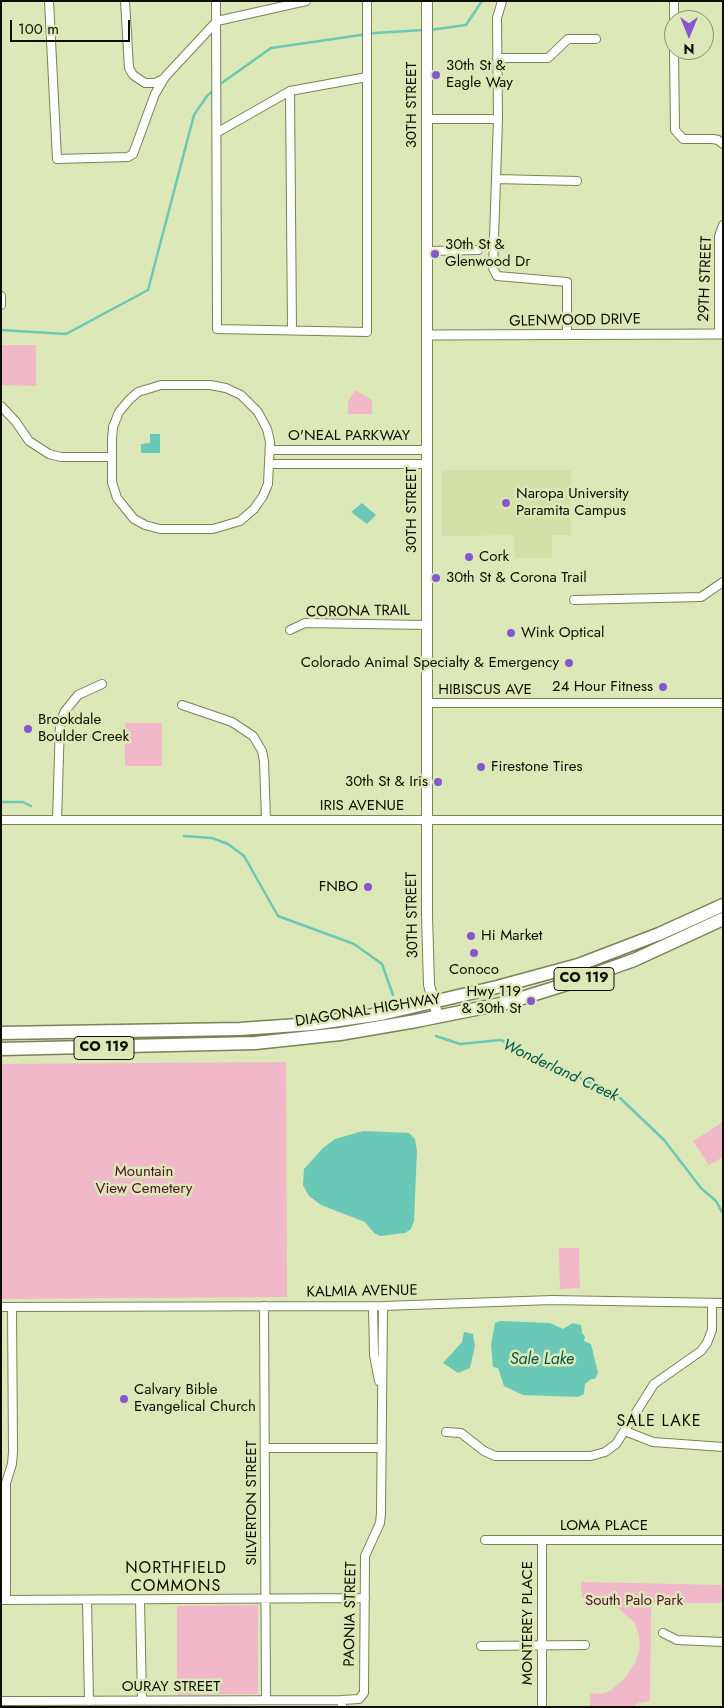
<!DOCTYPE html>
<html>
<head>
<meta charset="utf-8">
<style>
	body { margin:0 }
	#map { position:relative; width:724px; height:1708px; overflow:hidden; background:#dce8b7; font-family:Jost,sans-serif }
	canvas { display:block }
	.frame { position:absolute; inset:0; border:2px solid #0b0f01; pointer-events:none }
	.north { position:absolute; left:664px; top:10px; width:50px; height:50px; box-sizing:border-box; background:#dce8b7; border:1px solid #88916e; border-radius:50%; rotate:180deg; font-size:14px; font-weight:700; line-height:20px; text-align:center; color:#0b0f01 }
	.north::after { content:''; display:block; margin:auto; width:18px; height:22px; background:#8656cf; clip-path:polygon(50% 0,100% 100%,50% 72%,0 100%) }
	.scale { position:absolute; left:10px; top:20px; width:120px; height:22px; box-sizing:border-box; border:2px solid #0b0f01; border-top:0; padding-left:6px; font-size:15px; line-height:18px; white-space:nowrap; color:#0b0f01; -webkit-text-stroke:4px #dce8b7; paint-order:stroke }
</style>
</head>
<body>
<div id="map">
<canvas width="724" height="1708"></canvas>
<div class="frame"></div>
<div class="north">N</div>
<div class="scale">100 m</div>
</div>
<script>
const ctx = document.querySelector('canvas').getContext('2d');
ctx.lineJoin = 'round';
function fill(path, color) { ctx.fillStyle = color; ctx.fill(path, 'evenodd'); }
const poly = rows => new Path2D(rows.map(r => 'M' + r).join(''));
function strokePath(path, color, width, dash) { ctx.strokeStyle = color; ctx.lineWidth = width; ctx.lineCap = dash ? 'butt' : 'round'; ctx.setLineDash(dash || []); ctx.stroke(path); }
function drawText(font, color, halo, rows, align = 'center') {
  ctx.font = font + ' Jost,sans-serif'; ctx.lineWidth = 5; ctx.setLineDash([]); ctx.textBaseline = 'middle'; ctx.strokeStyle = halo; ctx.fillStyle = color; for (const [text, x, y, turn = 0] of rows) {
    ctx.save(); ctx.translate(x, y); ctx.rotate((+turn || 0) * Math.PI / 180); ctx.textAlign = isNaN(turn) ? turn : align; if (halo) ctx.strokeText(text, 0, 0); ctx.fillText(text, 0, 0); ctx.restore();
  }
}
fill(poly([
	[442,470,571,470,571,535,552,535,552,558,515,558,514,535,442,536]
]), '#d3e1a8');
fill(poly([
	[1,345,36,345,36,386,1,385],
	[355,390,372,400,372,414,348,414,348,402],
	[125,723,162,723,162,766,125,766],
	[286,1062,287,1297,1,1299,1,1064],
	[723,1122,723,1157,709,1165,693,1141],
	[559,1248,579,1248,580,1288,560,1289],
	[581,1582,723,1585,723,1603,651,1603,650,1701,638,1703,633,1707,590,1707,590,1693,600,1694,610,1691,625,1678,635,1663,640,1648,639,1635,634,1622,618,1608,600,1600,582,1598],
	[258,1605,258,1694,177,1695,177,1606]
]), '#f0b8c9');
fill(poly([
	[150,434,160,434,160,453,141,453,141,444,150,443],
	[362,503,376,515,367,524,351,512],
	[363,1131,409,1133,415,1139,417,1150,414,1221,411,1229,405,1233,380,1236,374,1233,365,1222,321,1205,309,1196,303,1185,304,1169,323,1148,335,1139],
	[500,1321,550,1323,563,1329,573,1323,581,1325,582,1333,585,1336,584,1341,591,1344,598,1373,595,1379,591,1379,585,1384,584,1394,578,1397,523,1395,504,1386,498,1368,493,1367,491,1345,495,1323],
	[464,1332,473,1334,475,1346,470,1368,458,1373,443,1363,462,1342]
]), '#6ac9b6');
strokePath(poly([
	[430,30,466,25,482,1],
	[219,85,271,48,375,33,424,30],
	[1,330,66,334,148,290,194,115,207,96,215,89],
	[1,802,23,802,31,806],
	[184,836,212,838,228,844,244,856,278,916,354,944,382,964,393,995],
	[436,1036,460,1044,501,1040,618,1096,664,1140,701,1188,716,1201,723,1214]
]), '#6ac9b6', 2.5);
const minor = poly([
	[49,1,57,159,128,157,133,154,155,94,165,77,217,21,306,1],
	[125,1,129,68,133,75,145,83,155,83,163,79],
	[216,1,217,329,367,332,367,1],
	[502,1,497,18,498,119,493,268,497,276,567,282,567,335],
	[674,1,674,20],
	[674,50,675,130,683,139,713,139,718,140,723,144],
	[497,58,548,58,568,39,596,39],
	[290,91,292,330],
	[427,119,498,119],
	[218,132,290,91,367,77],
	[496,179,577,181],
	[427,251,478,250],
	[1,296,1,305],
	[719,334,719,236,723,225],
	[161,385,210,385,226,388,241,395,258,412,267,429,270,442,268,484,263,496,254,509,240,521,213,529,160,529,145,525,134,519,117,498,112,482,112,439,113,427,119,412,129,400,138,392,161,385],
	[1,406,16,422,29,441,49,454,61,457,112,457],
	[271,450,427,450],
	[270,464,427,464],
	[574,600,701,597,723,582],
	[290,630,305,623,427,625],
	[427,703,723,703],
	[182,705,232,722,253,736,262,751,264,761,266,820],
	[1,820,723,820],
	[57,820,60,723,65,711,78,695,102,684],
	[264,1306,266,1700],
	[373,1306,374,1355,379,1381],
	[1,1307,383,1306,552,1300,723,1303],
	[625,1431,653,1442,723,1447],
	[446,1432,461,1433,484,1451,495,1456,591,1456,605,1452,616,1444,654,1384,701,1351,707,1343,712,1330,712,1303],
	[265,1448,382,1448],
	[485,1540,723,1540],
	[1,1600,365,1598],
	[6,1600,6,1483,12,1464,13,1452,12,1307],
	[87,1600,89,1701],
	[140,1600,142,1700],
	[663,1633,677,1640,723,1642],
	[481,1646,585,1645],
	[1,1701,342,1700],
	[342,1707,342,1700,359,1699,364,1693,365,1556,380,1523,381,1513,383,1306],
	[542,1707,542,1540]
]);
const tertiary = poly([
	[428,335,723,334]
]);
const secondary = poly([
	[427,1,427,916,429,985,438,1017]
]);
const trunk = poly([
	[1,1033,240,1029,312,1024,381,1014,497,987,578,965,659,934,723,905],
	[1,1049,255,1043,340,1034,416,1021,506,1003,567,984,634,960,723,919]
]);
strokePath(minor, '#798356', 10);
strokePath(tertiary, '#798356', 11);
strokePath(secondary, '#798356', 12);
strokePath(trunk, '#798356', 15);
strokePath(minor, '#fff', 8);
strokePath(tertiary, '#fff', 9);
strokePath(secondary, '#fff', 10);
strokePath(trunk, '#fff', 12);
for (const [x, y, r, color] of [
	[436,75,5,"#8656cf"],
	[435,254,5,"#8656cf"],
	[506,503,5,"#8656cf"],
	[469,557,5,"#8656cf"],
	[436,578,5,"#8656cf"],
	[511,633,5,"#8656cf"],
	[569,663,5,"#8656cf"],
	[663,687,5,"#8656cf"],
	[28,729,5,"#8656cf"],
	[481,767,5,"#8656cf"],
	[438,782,5,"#8656cf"],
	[368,887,5,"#8656cf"],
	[471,936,5,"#8656cf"],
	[474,953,5,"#8656cf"],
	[531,1001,5,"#8656cf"],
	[124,1399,5,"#8656cf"]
]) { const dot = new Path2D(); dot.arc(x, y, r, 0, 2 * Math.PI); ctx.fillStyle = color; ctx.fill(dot); strokePath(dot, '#dce8b7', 2); }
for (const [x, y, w] of [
	[584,979,60],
	[104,1048,60]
]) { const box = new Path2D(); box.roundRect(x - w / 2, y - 11.5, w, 23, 4); ctx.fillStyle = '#dce8b7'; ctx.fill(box); strokePath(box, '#0b0f01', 1); }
drawText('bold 14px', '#0b0f01', null, [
	["CO 119",584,979],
	["CO 119",104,1048]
]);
drawText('15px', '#0b0f01', '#dce8b7', [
	["30th St &",446,66],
	["Eagle Way",446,83],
	["30th St &",445,245],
	["Glenwood Dr",445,262],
	["Naropa University",516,494],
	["Paramita Campus",516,511],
	["Cork",479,557],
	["30th St & Corona Trail",446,578],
	["Wink Optical",521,633],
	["Colorado Animal Specialty & Emergency",559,663,"right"],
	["24 Hour Fitness",653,687,"right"],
	["Brookdale",38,720],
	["Boulder Creek",38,737],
	["Firestone Tires",491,767],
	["30th St & Iris",428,782,"right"],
	["FNBO",358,887,"right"],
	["Hi Market",481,936],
	["Conoco",474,970,"center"],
	["Hwy 119",521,992,"right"],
	["& 30th St",521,1009,"right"],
	["Calvary Bible",134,1390],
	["Evangelical Church",134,1407]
], 'left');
drawText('15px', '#0b0f01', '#dce8b7', [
	["30TH STREET",412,105,-90],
	["29TH STREET",706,279,-88],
	["GLENWOOD DRIVE",575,321,-1],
	["O'NEAL PARKWAY",349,436],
	["30TH STREET",412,510,-90],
	["CORONA TRAIL",358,612,-1],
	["HIBISCUS AVE",485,690],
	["IRIS AVENUE",362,806],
	["30TH STREET",413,915,-91],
	["DIAGONAL HIGHWAY",368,1011,-9],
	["KALMIA AVENUE",362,1292,-1],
	["SILVERTON STREET",252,1503,-90],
	["LOMA PLACE",604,1526],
	["PAONIA STREET",351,1614,-89],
	["MONTEREY PLACE",528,1623,-90],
	["OURAY STREET",171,1687]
]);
drawText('15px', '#510f2c', '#dce8b7', [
	["Mountain",144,1172],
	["View Cemetery",144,1189],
	["South Palo Park",634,1601]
]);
drawText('italic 16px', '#00574a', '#dce8b7', [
	["Wonderland Creek",560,1071,25],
	["Sale Lake",542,1360]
]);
ctx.letterSpacing = '1px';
drawText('16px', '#0b0f01', '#dce8b7', [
	["SALE LAKE",659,1422],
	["NORTHFIELD",176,1569],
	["COMMONS",176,1587]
]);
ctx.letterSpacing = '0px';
</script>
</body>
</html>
